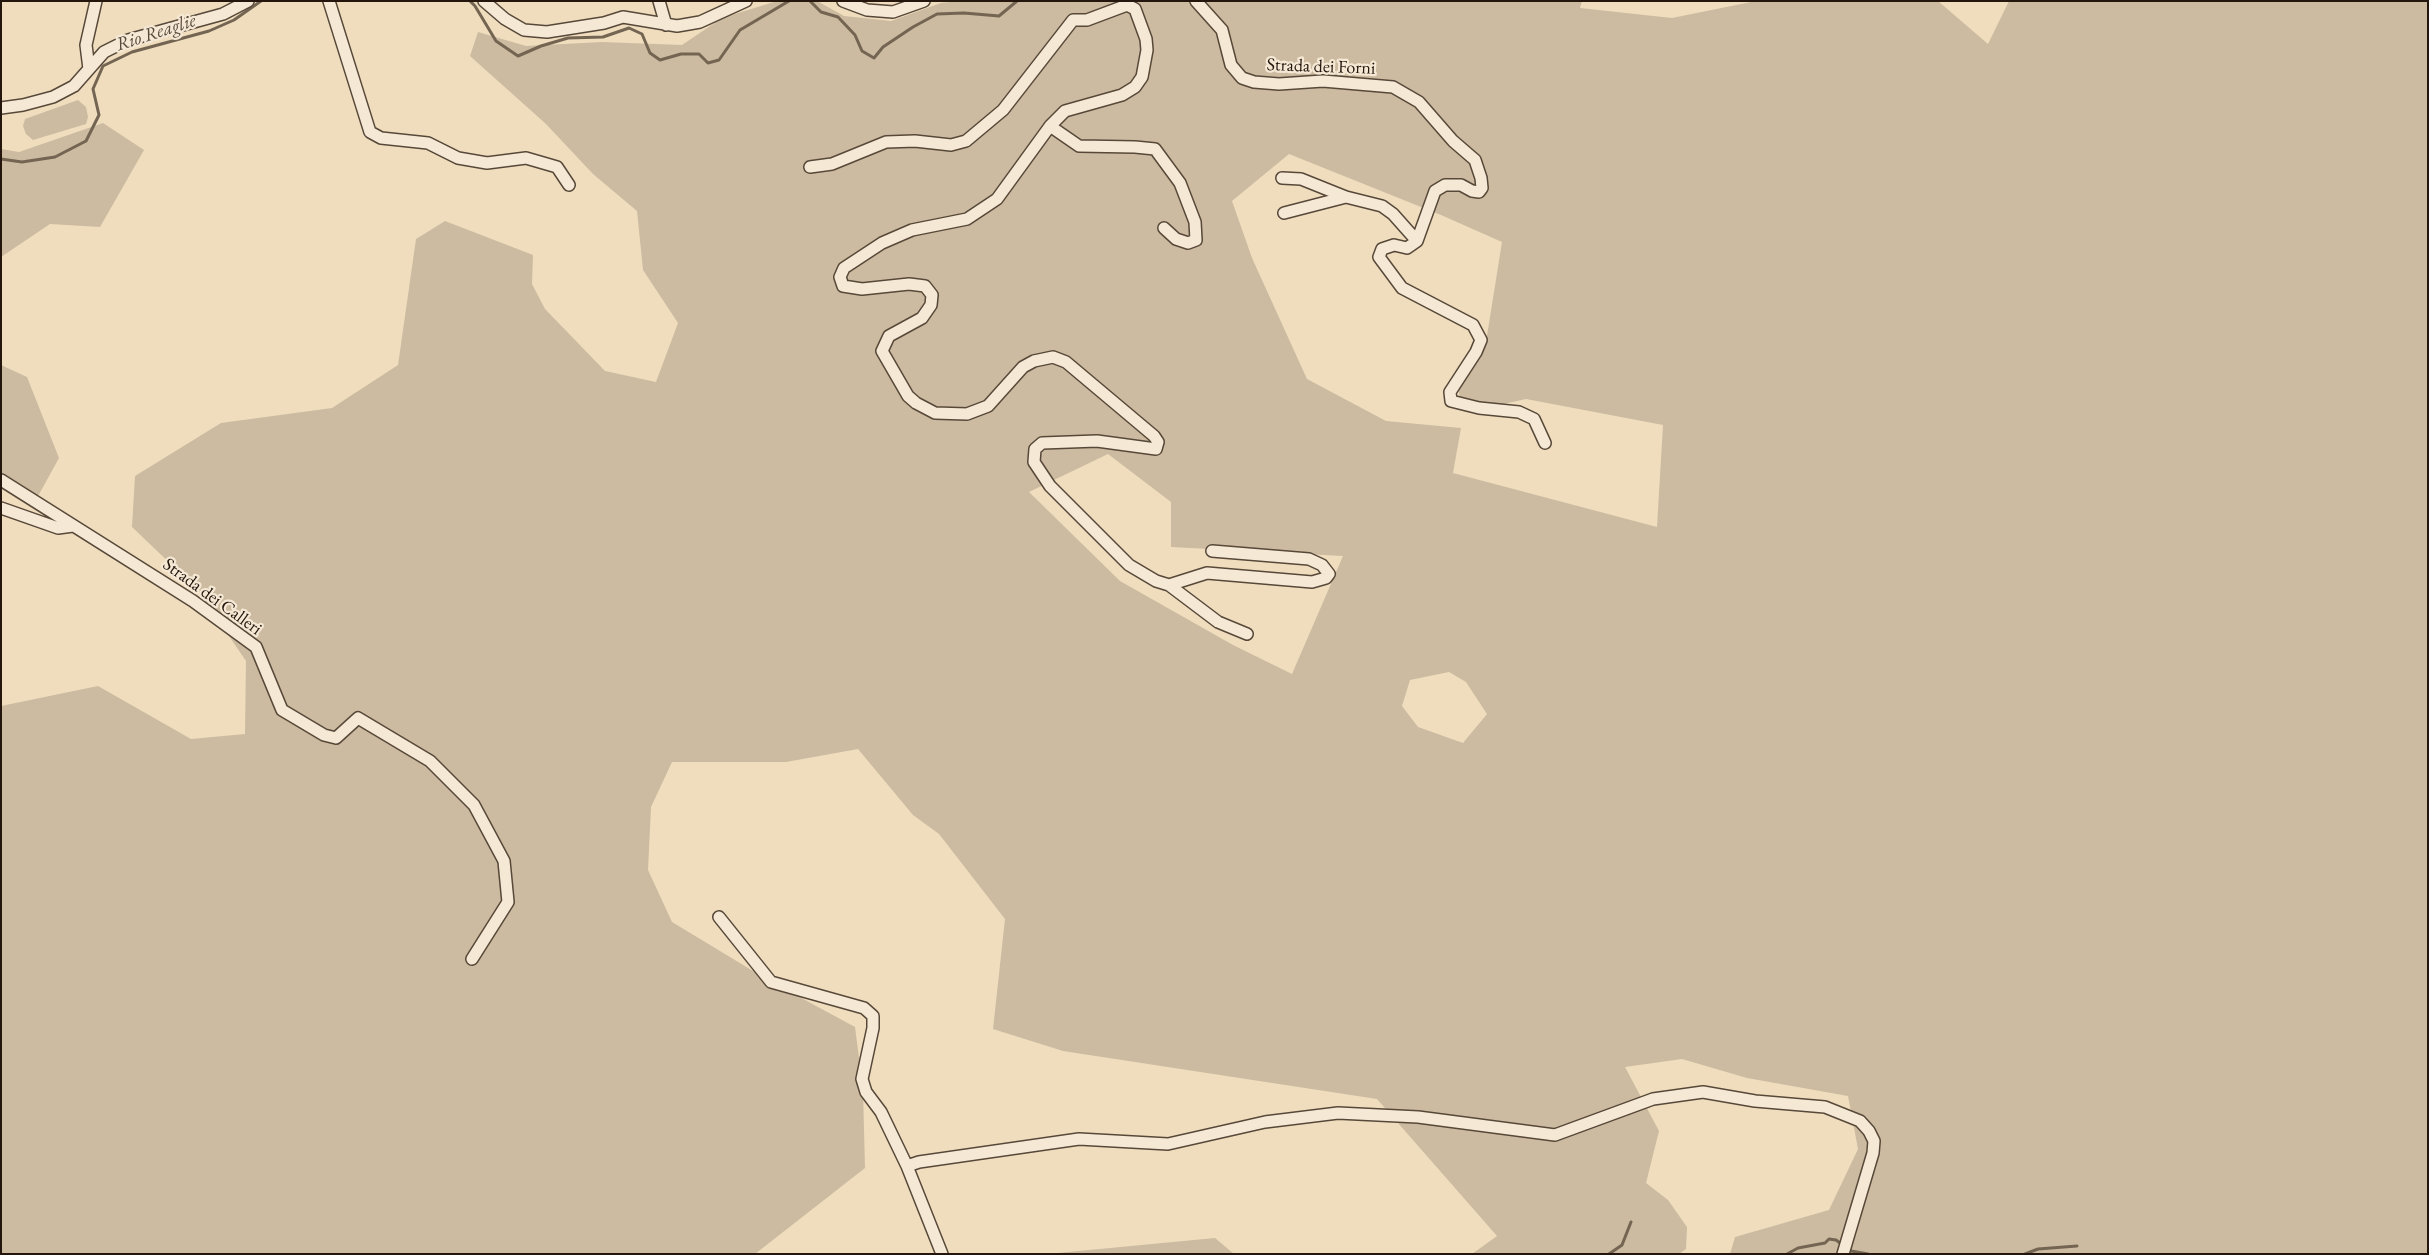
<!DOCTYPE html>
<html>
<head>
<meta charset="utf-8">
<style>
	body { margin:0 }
	#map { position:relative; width:2429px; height:1255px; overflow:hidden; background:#efddbe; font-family:"EB Garamond",serif }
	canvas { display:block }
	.frame { position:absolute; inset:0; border:2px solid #24160d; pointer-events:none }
</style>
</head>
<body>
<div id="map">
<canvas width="2429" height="1255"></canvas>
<div class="frame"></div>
</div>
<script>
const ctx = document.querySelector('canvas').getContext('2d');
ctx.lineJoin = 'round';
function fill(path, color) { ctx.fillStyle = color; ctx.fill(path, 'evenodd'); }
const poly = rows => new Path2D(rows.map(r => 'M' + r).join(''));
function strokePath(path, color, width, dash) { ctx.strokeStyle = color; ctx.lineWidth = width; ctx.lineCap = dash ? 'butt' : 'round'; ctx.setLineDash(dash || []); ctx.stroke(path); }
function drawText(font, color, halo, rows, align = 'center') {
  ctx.font = font + ' "EB Garamond",serif'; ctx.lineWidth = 4.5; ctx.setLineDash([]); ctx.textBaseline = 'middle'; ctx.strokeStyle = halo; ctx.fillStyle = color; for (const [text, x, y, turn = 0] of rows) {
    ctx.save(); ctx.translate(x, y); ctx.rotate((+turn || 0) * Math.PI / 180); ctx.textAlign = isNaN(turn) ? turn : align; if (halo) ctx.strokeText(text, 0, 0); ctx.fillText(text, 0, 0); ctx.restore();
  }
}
fill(poly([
	[777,1,817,1,844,16,891,21,941,3,959,1,1582,1,1580,8,1672,18,1756,1,1938,1,1988,44,2009,1,2428,1,2428,1254,1730,1254,1735,1237,1829,1210,1858,1149,1848,1096,1747,1078,1682,1059,1625,1067,1659,1131,1646,1183,1668,1200,1687,1227,1686,1249,1679,1254,1472,1254,1497,1236,1377,1099,1063,1051,993,1029,1005,919,939,834,913,815,858,749,786,762,672,762,651,807,648,870,672,922,768,980,855,1027,863,1089,865,1168,755,1254,1,1254,1,706,98,686,191,739,245,734,246,661,197,589,132,527,135,476,221,423,332,408,398,365,416,239,445,221,533,255,532,284,545,309,605,371,656,382,678,323,643,270,637,211,593,174,546,124,470,56,478,32,526,46,602,42,682,45,722,18],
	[1289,154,1441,215,1502,242,1486,342,1458,387,1460,400,1499,405,1526,399,1663,425,1657,527,1453,473,1461,428,1386,421,1307,379,1252,258,1232,201],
	[1108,454,1171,502,1171,547,1343,556,1292,674,1233,645,1120,581,1029,492],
	[1449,672,1466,682,1487,714,1463,743,1418,727,1402,706,1410,680],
	[78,100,86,107,88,117,86,124,33,140,26,134,23,126,25,119],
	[103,123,144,150,100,227,50,224,1,257,1,149,19,152],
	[1,365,27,377,59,458,37,498,1,482],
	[1215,1238,1234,1254,1047,1254]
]), '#ccbba0');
strokePath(poly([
	[470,1,475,6,496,41,518,56,541,46,568,38,603,37,629,28,642,34,650,53,660,60,681,54,699,54,708,63,719,60,740,30,789,1],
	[810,1,821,12,838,17,855,35,862,51,874,58,883,47,913,27,937,14,964,13,999,16,1017,1],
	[1,159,22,162,55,157,86,141,99,115,93,89,103,66,132,52,209,31,234,20,261,1],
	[1851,1251,1868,1254],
	[1609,1254,1622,1245,1631,1222],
	[1787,1254,1798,1248,1825,1243,1829,1239,1836,1240,1840,1243],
	[2025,1254,2038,1249,2077,1246]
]), '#746553', 3);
const minor = poly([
	[329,1,370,132,381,138,428,143,458,158,487,163,526,158,557,167,569,185],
	[484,1,505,19,524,30,547,32,604,23,623,17,677,26,700,22,746,1],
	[659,1,666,25],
	[843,1,867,10,893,12,924,1],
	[1196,1,1222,30,1231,65,1242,78,1254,82,1279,84,1323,81,1393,87,1419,102,1453,141,1475,160,1481,178,1482,188,1479,192,1472,191,1461,185,1445,185,1435,191,1417,241,1407,248,1394,245,1382,249,1379,257,1402,288,1473,325,1481,340,1476,352,1450,392,1451,401,1479,408,1519,412,1534,419,1545,443],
	[89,69,86,45,96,1],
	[1,108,23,105,53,97,74,86,104,52,128,40,223,14,248,1],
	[1050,126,997,199,967,219,912,230,882,243,844,268,840,277,843,286,862,289,909,284,925,286,932,295,931,305,922,318,889,336,882,351,908,396,916,403,935,413,967,414,988,406,1023,367,1034,361,1053,357,1066,362,1154,436,1158,442,1156,449,1097,441,1042,443,1035,449,1034,462,1050,486,1129,565,1156,581,1169,585,1207,573,1312,582,1326,578,1329,574,1322,565,1309,559,1212,551],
	[810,167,832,164,886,142,915,141,951,145,966,141,1003,110,1073,20,1087,20,1127,5,1135,9,1146,39,1147,50,1142,77,1135,87,1122,95,1065,111,1050,126,1079,146,1135,147,1155,149,1180,183,1195,222,1196,240,1188,243,1176,239,1164,228],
	[1282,178,1301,179,1346,197,1382,206,1393,214,1417,241],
	[1284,213,1346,197],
	[1,480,193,601,256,647,282,710,324,735,336,738,358,718,430,761,474,805,504,861,508,902,472,959],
	[1,508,58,528,73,526],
	[1169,585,1218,622,1247,634],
	[719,917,771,982,864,1008,873,1016,873,1028,862,1079,866,1092,881,1112,907,1166],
	[942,1254,907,1166,919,1162,1079,1139,1168,1144,1265,1122,1338,1113,1418,1117,1555,1135,1653,1099,1703,1092,1755,1101,1825,1107,1860,1121,1869,1131,1874,1141,1873,1153,1843,1254]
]);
strokePath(minor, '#574839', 14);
strokePath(minor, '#f5e9d5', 11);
drawText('18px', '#24160d', '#f5e9d5', [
	["Strada dei Forni",1321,67,2],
	["Strada dei Calleri",212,597,36]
]);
drawText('italic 19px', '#5a4a3c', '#f5e9d5', [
	["Rio Reaglie",156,33,-18]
]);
</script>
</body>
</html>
